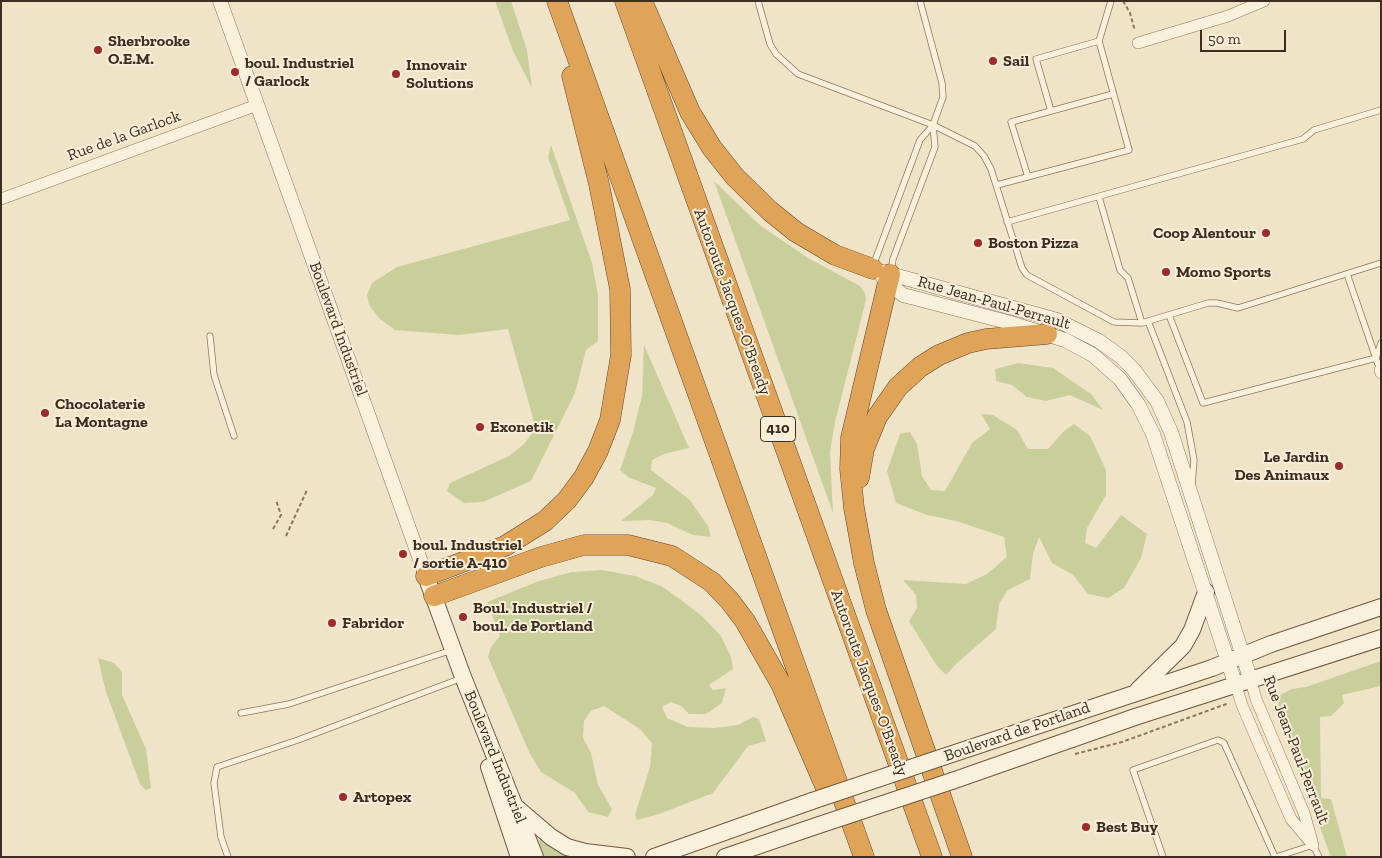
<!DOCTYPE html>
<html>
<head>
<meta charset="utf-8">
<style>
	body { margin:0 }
	#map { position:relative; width:1382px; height:858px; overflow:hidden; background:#f0e4c8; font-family:"Zilla Slab",serif }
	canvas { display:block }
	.frame { position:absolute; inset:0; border:2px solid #3d2e20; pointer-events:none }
	.scale { position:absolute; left:1200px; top:30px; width:86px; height:22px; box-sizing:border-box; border:2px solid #3d2e20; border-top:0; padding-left:6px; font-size:15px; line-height:18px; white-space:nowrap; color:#3d2e20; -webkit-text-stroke:4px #f7eed8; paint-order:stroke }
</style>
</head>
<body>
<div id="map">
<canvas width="1382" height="858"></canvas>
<div class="frame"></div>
<div class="scale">50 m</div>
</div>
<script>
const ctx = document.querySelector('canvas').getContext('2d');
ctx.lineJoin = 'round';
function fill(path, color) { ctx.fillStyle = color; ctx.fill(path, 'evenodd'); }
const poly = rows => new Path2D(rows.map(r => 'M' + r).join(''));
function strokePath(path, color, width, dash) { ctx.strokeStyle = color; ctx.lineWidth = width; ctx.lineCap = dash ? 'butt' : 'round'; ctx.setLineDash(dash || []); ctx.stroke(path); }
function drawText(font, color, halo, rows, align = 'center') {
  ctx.font = font + ' "Zilla Slab",serif'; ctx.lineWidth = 4; ctx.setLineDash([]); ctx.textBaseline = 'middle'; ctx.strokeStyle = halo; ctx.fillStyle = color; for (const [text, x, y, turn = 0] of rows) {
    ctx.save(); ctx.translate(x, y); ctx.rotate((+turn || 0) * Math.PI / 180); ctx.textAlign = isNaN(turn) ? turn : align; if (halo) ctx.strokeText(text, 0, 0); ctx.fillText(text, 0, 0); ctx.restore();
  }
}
fill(poly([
	[495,1,511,1,527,50,532,88,513,51],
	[551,145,592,263,598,295,598,341,586,350,575,393,531,481,483,502,464,503,447,491,450,483,509,456,524,444,533,432,533,418,508,329,459,335,395,330,380,319,369,305,367,295,372,283,397,267,570,220,548,157],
	[714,181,761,226,808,258,860,286,865,293,866,300,835,422,830,452,833,513],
	[644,345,689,448,664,454,652,460,651,470,690,500,708,526,711,537,693,535,667,523,649,520,621,521,653,495,656,488,630,478,620,470,633,432,642,396],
	[1018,363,1053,368,1091,394,1103,410,1070,395,1046,401,1027,397,1012,385,996,381,995,369],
	[981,414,993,415,1017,430,1028,449,1048,449,1064,431,1074,424,1090,436,1106,470,1106,495,1087,528,1085,543,1096,548,1121,515,1147,534,1141,558,1124,588,1108,598,1088,594,1073,575,1052,563,1039,537,1033,554,1030,579,1008,590,999,604,996,629,956,664,946,675,937,666,909,621,917,608,916,595,903,580,966,584,987,574,1007,557,1004,537,956,521,927,515,896,503,887,471,900,434,910,432,917,444,922,476,931,490,945,491,972,443,990,429],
	[602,570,635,576,661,586,680,599,702,616,721,636,731,657,733,669,709,685,713,690,726,688,722,703,706,714,689,714,681,706,671,702,662,707,667,718,688,727,714,728,738,725,753,717,759,719,766,741,748,746,713,793,659,814,637,820,635,815,650,767,652,743,640,729,604,706,591,711,584,721,583,738,591,753,598,785,612,809,608,817,588,812,575,793,541,772,529,752,488,657,491,647,500,636,487,602,539,581,572,572],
	[98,658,114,663,122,672,122,695,146,749,151,788,146,790,140,784,106,692],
	[1381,661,1381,686,1342,695,1344,703,1331,716,1320,717,1321,798,1331,799,1347,857,1331,857,1277,710,1280,695,1292,689,1306,687],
	[541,838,579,857,542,857,537,843]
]), '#c9cf9b');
const service = poly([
	[758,1,770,44,776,54,798,74,933,125,975,146,984,156,991,169,1022,268,1027,275,1114,322,1142,323,1208,303,1217,303,1238,308,1381,263],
	[1051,111,1036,59,1099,41],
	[1028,177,1011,122,1113,94],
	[997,185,1129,150,1099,41,1111,1],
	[1099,197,1120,270,1128,278,1142,323],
	[1007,222,1303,139,1314,130,1381,110],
	[873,266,920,140,933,125,943,97,942,83,920,1],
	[891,272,893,259,935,147,933,125],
	[1347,274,1380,370],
	[1169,315,1203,403,1376,358],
	[1148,321,1187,422,1194,460,1192,484],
	[210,336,214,375,234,436],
	[1376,358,1381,343],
	[241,713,289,704,452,650],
	[228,857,221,837,214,783,217,767,298,740,462,678],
	[1163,857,1133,770,1218,740,1224,743,1275,857],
	[1276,857,1313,845,1319,857]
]);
const minor = poly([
	[1138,43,1228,16,1264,1],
	[1,199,257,105],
	[1380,370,1381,373],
	[1251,681,1256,699,1304,813,1312,841],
	[1236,686,1242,705,1291,819,1313,845]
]);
const tertiary = poly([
	[220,1,426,576],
	[883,272,1057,320,1099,341,1121,357,1134,370,1157,401,1171,432,1251,681],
	[883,278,903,295,1007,322,1065,340,1093,355,1120,379,1138,404,1153,434,1236,686]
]);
const secondary = poly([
	[426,576,463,677,535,857],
	[1138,690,1183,646,1192,630,1206,592],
	[943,757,1212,668,1271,644,1381,607],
	[489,767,519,857],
	[952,781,1135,717,1381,638],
	[517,808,551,837,567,847,585,852,627,857],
	[654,857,812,801],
	[725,857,819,825]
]);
const motorway = poly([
	[557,1,864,857],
	[625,1,932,857],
	[642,1,690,112,712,148,735,177,770,211,796,232,835,255,873,269],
	[890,274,851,438,850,469,854,508,864,563,876,610,962,857],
	[859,478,864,449,877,417,898,387,920,367,939,355,968,343,986,339,1047,334],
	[426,576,505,546,545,521,567,500,584,477,598,451,610,420,621,355,620,289,599,184,572,76],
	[434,596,541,557,584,545,628,545,672,556,712,582,730,601,745,621,781,684,826,788]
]);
strokePath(service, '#8d765c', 7);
strokePath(minor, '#8d765c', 12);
strokePath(tertiary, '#8d765c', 15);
strokePath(secondary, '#6f573f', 18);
strokePath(motorway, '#5b4430', 21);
strokePath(poly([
	[1123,1,1130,13,1135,31],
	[273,529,281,515,276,500],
	[286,536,307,490],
	[1075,754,1122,742,1229,703]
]), '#8d765c', 2, [4, 2.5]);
strokePath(service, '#faf1dc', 5.5);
strokePath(minor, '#faf1dc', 11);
strokePath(tertiary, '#faf1dc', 14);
strokePath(secondary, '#faf1dc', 16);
strokePath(motorway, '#e0a458', 20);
const secondaryBridge = poly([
	[812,801,943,757],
	[819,825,952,781]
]);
strokePath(secondaryBridge, '#6f573f', 18, []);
strokePath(secondaryBridge, '#faf1dc', 16);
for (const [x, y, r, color] of [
	[98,50,5,"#9e2a2b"],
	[993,61,5,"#9e2a2b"],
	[235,72,5,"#9e2a2b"],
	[396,74,5,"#9e2a2b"],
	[1266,233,5,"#9e2a2b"],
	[978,243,5,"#9e2a2b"],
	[1166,272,5,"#9e2a2b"],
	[45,413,5,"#9e2a2b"],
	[480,427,5,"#9e2a2b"],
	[1339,466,5,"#9e2a2b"],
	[403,554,5,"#9e2a2b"],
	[463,617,5,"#9e2a2b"],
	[332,623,5,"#9e2a2b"],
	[343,797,5,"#9e2a2b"],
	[1086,827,5,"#9e2a2b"]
]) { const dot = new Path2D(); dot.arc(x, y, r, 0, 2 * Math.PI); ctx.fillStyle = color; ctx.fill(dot); strokePath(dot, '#f7eed8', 2); }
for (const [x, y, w] of [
	[778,429,35]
]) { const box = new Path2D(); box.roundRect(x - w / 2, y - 12.5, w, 25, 4); ctx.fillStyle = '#f7eed8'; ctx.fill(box); strokePath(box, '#3d2e20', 1); }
drawText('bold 15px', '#3d2e20', null, [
	["410",778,429]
]);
drawText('bold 16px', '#3d2e20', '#f7eed8', [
	["Sherbrooke",108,41],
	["O.E.M.",108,59],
	["Sail",1003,61],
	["boul. Industriel",245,63],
	["/ Garlock",245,81],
	["Innovair",406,65],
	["Solutions",406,83],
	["Coop Alentour",1256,233,"right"],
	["Boston Pizza",988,243],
	["Momo Sports",1176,272],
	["Chocolaterie",55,404],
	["La Montagne",55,422],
	["Exonetik",490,427],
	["Le Jardin",1329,457,"right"],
	["Des Animaux",1329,475,"right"],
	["boul. Industriel",413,545],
	["/ sortie A-410",413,563],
	["Boul. Industriel /",473,608],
	["boul. de Portland",473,626],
	["Fabridor",342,623],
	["Artopex",353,797],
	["Best Buy",1096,827]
], 'left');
drawText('16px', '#3d2e20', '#f7eed8', [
	["Rue de la Garlock",124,136,-20],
	["Autoroute Jacques-O'Bready",732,302,70],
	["Rue Jean-Paul-Perrault",994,303,16],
	["Boulevard Industriel",338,329,70],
	["Autoroute Jacques-O'Bready",869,683,70],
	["Boulevard de Portland",1017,732,-19],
	["Rue Jean-Paul-Perrault",1296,750,69],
	["Boulevard Industriel",495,757,68]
]);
</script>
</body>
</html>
